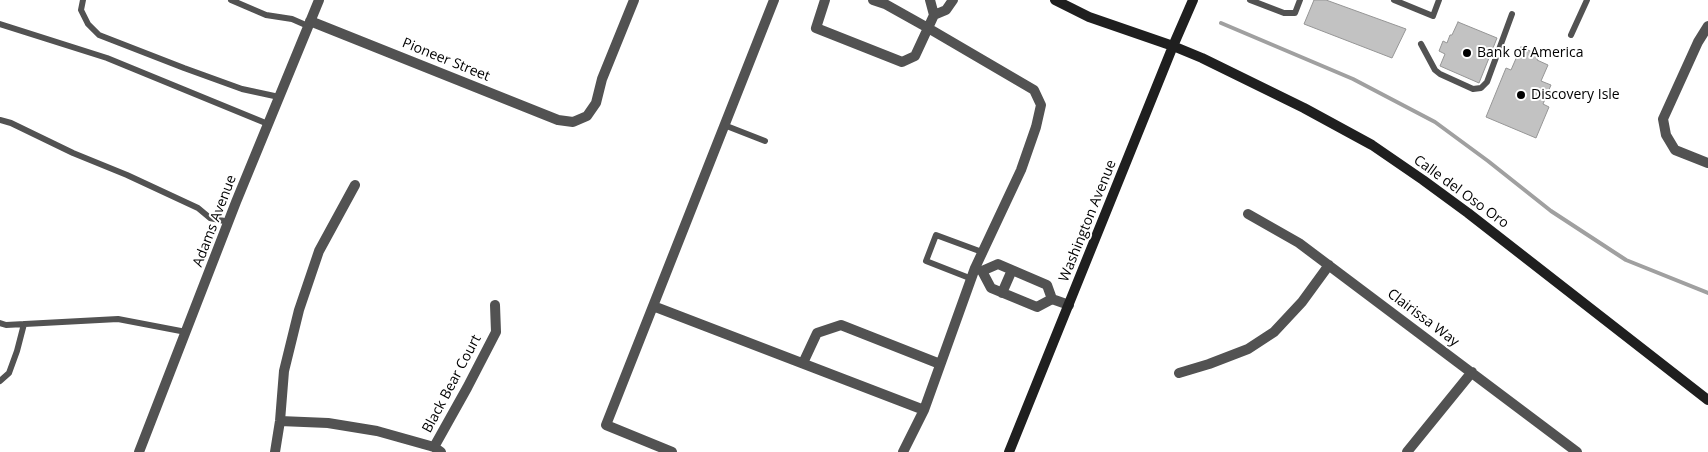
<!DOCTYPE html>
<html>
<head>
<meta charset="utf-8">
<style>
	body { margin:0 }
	canvas { display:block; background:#fff }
</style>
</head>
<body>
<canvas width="1708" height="452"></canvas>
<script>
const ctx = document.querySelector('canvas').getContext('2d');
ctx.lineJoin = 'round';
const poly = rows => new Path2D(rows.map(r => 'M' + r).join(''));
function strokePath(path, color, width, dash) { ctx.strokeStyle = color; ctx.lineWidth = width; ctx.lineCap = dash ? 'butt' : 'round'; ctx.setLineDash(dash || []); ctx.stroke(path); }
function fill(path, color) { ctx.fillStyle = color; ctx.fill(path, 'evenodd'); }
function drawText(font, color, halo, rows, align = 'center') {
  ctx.font = font + ' "Open Sans",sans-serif'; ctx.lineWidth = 4; ctx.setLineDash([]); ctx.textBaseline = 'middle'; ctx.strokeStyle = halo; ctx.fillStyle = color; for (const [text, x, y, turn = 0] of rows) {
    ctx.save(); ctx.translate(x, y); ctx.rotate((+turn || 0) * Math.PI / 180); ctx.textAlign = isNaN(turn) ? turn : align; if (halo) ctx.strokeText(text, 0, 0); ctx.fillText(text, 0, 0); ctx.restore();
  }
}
strokePath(poly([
	[1221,23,1353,79,1435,122,1488,161,1551,211,1626,260,1708,293]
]), '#a0a0a0', 4);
const building = poly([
	[1314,0,1326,0,1406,29,1392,58,1304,24,1314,0],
	[1458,22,1497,38,1479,83,1440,66,1445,54,1439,51,1443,41,1447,43,1450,35,1452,35,1458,22],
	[1521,47,1539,55,1537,60,1548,65,1541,81,1551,85,1543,104,1549,107,1536,138,1486,117,1506,68,1511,70,1521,47]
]);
fill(building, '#c2c2c2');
strokePath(building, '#969696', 1);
strokePath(poly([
	[83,0,81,10,88,24,99,35,184,68,242,89,279,97],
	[231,0,266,15,292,19,308,26],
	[1250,0,1284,13,1295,13,1300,0],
	[1394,0,1433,16,1439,0],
	[0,24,107,58,268,124],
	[1571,35,1587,0],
	[1421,44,1435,70,1440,74,1473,89,1481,88,1487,82,1512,14],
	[0,120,11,123,73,153,127,175,198,208,210,218,229,222],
	[724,125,765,141],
	[972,279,926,261,936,235,982,252],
	[0,323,6,325,118,319,186,332],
	[0,381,9,373,17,351,24,324]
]), '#525252', 6);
strokePath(poly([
	[825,0,816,28,902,62,915,56,928,28,934,15,930,0],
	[873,0,885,4,928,28,1034,90,1041,105,1036,127,1021,170,975,268,924,410,903,452],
	[934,15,946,10,953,0],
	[310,21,558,120,573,122,587,116,596,103,602,79,634,0],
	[1708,26,1698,42,1663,119,1666,135,1675,150,1708,163],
	[1248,214,1299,243,1577,452],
	[975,268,982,271,991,288,1037,307,1052,299,1069,305],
	[982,271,998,264,1047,285,1052,299],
	[1002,293,1012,270],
	[653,306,924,410],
	[803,363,817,333,841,325,940,364],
	[1179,373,1209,364,1248,349,1274,332,1302,302,1329,265],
	[280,421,328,423,377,431,434,447,441,452],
	[434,447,467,388,496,332,495,305],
	[139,452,236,202,319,0],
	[275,452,280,421,284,371,299,310,319,251,355,185],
	[672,452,606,425,774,0],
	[1407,452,1472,372]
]), '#525252', 10);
strokePath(poly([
	[1055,0,1089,17,1173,46,1202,58,1304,108,1372,145,1423,180,1468,213,1708,400],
	[1009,452,1173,46,1193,0]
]), '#1f1f1f', 10);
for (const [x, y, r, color] of [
	[1467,53,5,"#000"],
	[1521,95,5,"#000"]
]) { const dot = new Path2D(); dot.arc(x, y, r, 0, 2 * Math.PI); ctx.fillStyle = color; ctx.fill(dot); strokePath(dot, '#fff', 2); }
drawText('14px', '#000', '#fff', [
	["Bank of America",1477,53],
	["Discovery Isle",1531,95]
], 'left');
drawText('14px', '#000', '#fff', [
	["Pioneer Street",446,60,22],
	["Calle del Oso Oro",1461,192,36],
	["Adams Avenue",215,221,-69],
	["Washington Avenue",1088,221,-68],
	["Clairissa Way",1423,318,37],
	["Black Bear Court",452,384,-62]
]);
</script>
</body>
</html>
